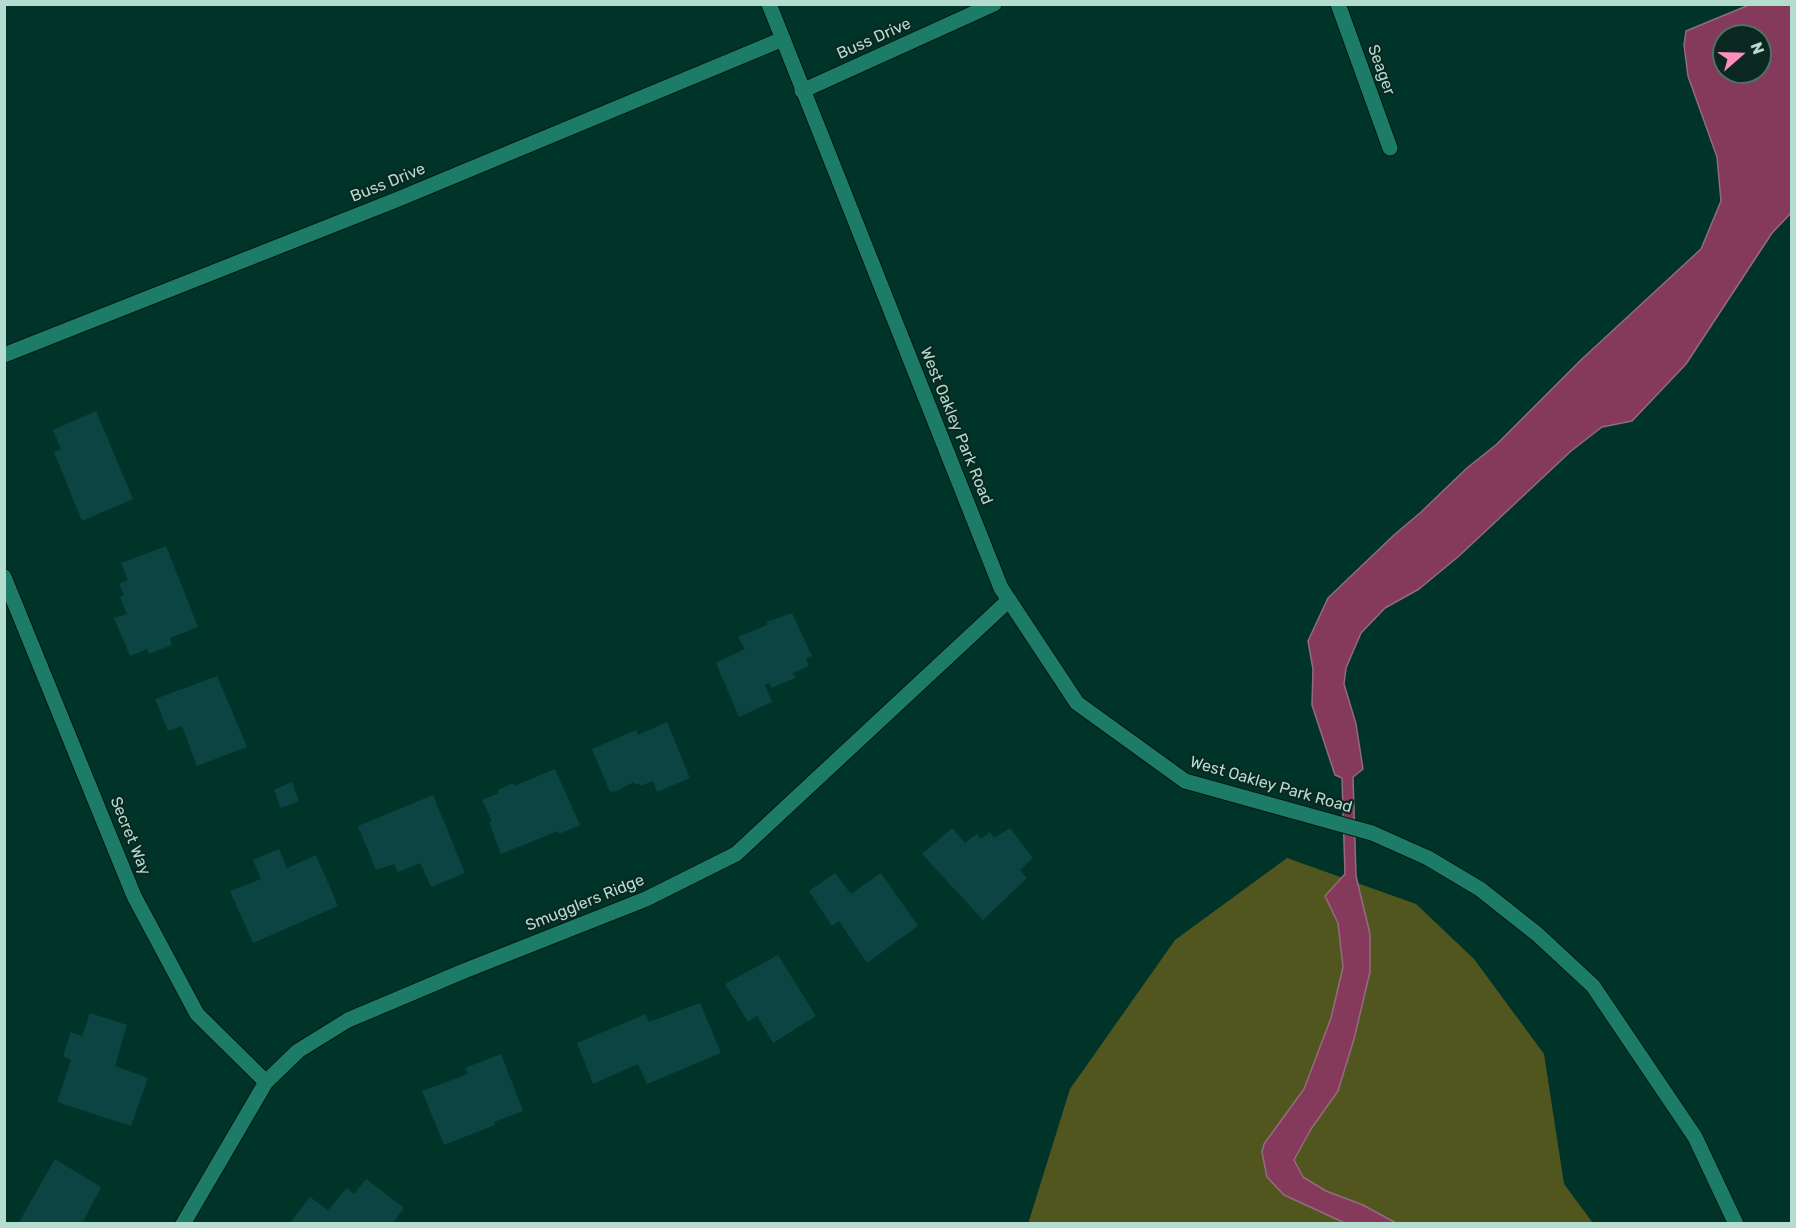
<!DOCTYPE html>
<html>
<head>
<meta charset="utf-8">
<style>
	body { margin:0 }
	#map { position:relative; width:1796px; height:1228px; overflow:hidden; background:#003429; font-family:Rubik,sans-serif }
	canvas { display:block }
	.frame { position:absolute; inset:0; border:6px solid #b4dccf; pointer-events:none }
	.north { position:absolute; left:1712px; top:24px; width:60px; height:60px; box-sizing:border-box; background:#0b2820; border:2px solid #4f7066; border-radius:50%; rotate:70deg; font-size:16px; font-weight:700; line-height:24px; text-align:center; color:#b4dccf }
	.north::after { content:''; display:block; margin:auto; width:21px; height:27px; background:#fe8ebe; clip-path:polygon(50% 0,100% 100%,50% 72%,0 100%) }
</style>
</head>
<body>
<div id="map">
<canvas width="1796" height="1228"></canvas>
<div class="frame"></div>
<div class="north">N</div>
</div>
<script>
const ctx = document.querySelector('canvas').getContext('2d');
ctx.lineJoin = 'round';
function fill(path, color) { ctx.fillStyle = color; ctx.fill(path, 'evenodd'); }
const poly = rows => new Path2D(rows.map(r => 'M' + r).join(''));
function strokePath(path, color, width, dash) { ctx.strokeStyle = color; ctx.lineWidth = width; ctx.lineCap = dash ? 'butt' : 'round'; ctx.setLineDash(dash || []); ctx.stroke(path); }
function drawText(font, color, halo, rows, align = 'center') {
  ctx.font = font + ' Rubik,sans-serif'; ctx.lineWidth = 4.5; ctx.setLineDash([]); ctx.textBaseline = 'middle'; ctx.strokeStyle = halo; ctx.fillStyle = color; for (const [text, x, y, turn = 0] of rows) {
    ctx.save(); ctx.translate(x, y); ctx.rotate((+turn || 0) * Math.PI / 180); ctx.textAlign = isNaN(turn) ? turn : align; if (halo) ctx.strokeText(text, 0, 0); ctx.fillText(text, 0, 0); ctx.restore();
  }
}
fill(poly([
	[1287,858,1416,904,1474,959,1544,1054,1564,1184,1593,1223,1028,1224,1070,1089,1175,940]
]), '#51561f');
const water = poly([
	[1749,5,1791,5,1791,213,1772,233,1686,364,1632,421,1602,427,1571,451,1459,556,1419,589,1385,608,1361,633,1346,668,1344,684,1356,724,1363,769,1353,777,1356,876,1370,934,1370,972,1354,1039,1338,1091,1311,1129,1294,1160,1303,1177,1326,1191,1363,1205,1396,1223,1345,1223,1284,1195,1267,1177,1262,1152,1264,1144,1304,1089,1331,1018,1343,967,1338,923,1325,896,1345,874,1342,778,1335,775,1312,705,1313,669,1308,641,1328,598,1394,535,1420,513,1467,468,1497,444,1582,359,1701,249,1721,201,1717,157,1688,76,1684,45,1686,31,1749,5],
	[1724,36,1760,36,1760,72,1724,72,1724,36]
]);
fill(water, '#853a5c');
strokePath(water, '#936b7e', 1.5);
fill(poly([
	[96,411,133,499,82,521,54,452,61,449,53,430],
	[166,546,198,627,170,638,172,645,149,654,147,649,130,656,114,618,127,614,120,597,124,595,119,584,128,580,121,563],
	[792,613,812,656,806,658,809,666,793,673,796,678,771,688,769,683,765,685,772,702,739,717,716,663,745,649,738,637,767,625,767,622],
	[217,676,247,747,197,766,182,726,168,731,155,699],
	[667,722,690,778,657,792,653,781,640,786,639,783,635,785,634,782,617,791,610,792,592,749,636,730,638,735],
	[555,769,580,825,559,834,558,831,501,854,489,822,492,821,482,800,499,793,498,790,513,783,514,786],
	[292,782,299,801,281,808,274,790],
	[433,795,465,873,431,887,420,863,398,872,394,864,376,870,358,826],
	[952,828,965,843,977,834,981,839,990,832,994,838,1010,828,1033,858,1020,870,1027,878,983,920,922,854],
	[279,849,287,868,316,855,338,906,253,943,230,891,261,879,253,860],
	[835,873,851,894,881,873,918,926,867,963,839,921,832,926,809,891],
	[778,955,816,1016,773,1043,757,1016,748,1022,725,984],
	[700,1003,721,1053,647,1084,638,1064,593,1084,577,1043,646,1014,649,1022],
	[90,1013,127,1025,115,1066,148,1078,131,1126,57,1102,71,1060,63,1056,71,1032,82,1036],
	[501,1054,523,1111,494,1122,495,1125,444,1145,422,1091,468,1074,465,1068],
	[55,1159,101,1187,82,1224,18,1224],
	[366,1179,404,1208,392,1224,289,1224,310,1197,328,1210,347,1188,354,1194]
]), '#0c4444');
const street = poly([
	[1338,4,1390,148],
	[802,91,994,4],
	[4,355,396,200,783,39],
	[4,577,134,896,197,1014,266,1082],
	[183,1224,266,1082,298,1051,348,1020,464,971,646,899,736,854,1009,600]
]);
const secondary = poly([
	[769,4,1001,588,1077,703,1185,781,1372,833,1428,858,1480,889,1537,934,1593,986,1695,1137,1736,1224]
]);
strokePath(street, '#001913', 17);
strokePath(secondary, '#001913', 17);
strokePath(street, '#1c7c67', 15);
strokePath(secondary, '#1c7c67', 15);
drawText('16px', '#b4dccf', '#0b2820', [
	["Buss Drive",874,39,-24],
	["Seager",1381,70,70],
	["Buss Drive",388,183,-22],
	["West Oakley Park Road",956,426,68],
	["West Oakley Park Road",1271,785,16],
	["Secret Way",130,836,68],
	["Smugglers Ridge",585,903,-22]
]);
</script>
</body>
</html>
